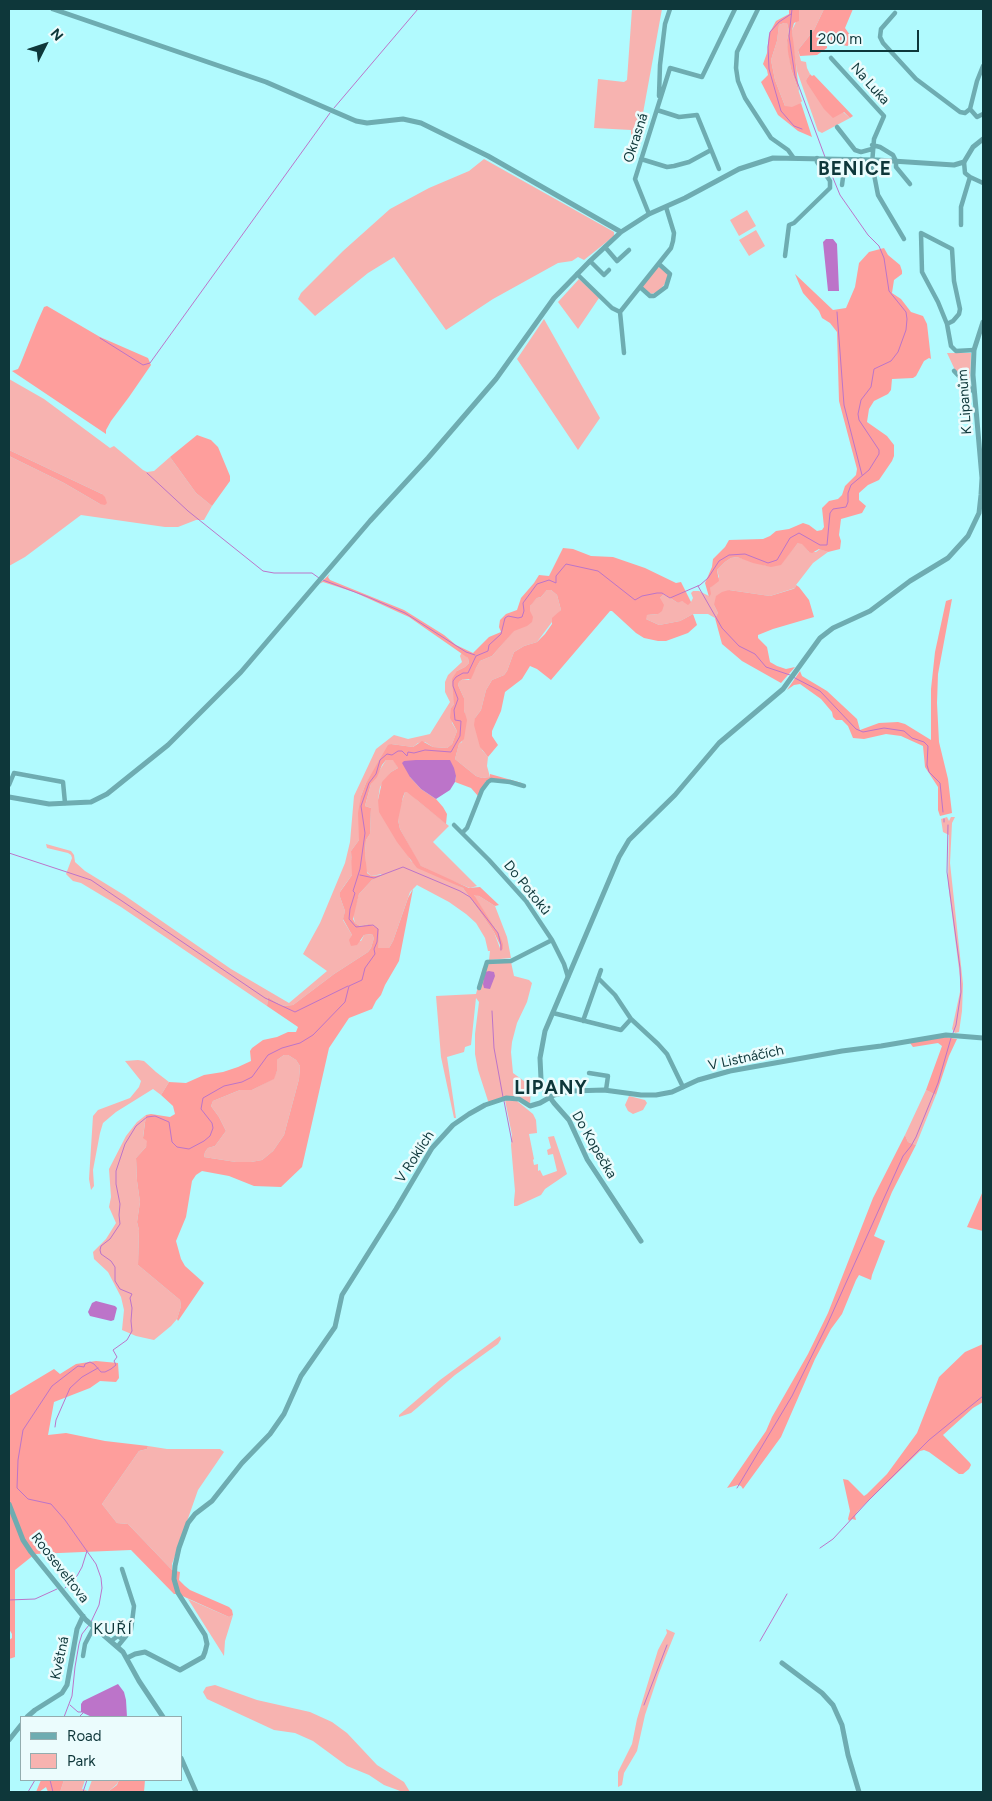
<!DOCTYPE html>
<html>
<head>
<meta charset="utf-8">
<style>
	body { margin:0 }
	#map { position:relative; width:992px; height:1801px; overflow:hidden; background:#b1fafe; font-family:Figtree,sans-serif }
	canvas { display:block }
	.frame { position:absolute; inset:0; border:10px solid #0e373a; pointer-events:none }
	.legend { position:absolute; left:20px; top:1716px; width:162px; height:65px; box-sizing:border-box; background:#ebfcfd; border:1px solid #93adaf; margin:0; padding:6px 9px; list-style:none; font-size:15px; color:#0e373a }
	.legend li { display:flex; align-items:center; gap:10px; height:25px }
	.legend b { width:25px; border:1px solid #93adaf }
	.north { position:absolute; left:20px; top:20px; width:50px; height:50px; -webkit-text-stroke:4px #ebfcfd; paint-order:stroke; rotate:49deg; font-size:14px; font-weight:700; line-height:20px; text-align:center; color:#0e373a }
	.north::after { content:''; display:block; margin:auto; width:18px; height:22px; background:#0e373a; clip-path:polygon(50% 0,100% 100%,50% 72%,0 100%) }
	.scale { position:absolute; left:810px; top:30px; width:109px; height:22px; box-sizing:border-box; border:2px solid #0e373a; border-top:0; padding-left:6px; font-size:15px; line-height:18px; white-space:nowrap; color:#0e373a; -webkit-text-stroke:4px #ebfcfd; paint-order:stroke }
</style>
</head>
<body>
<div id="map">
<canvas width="992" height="1801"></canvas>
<div class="frame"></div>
<ul class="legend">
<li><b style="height:6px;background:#6eacb1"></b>Road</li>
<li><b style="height:14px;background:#f7b3b0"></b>Park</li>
</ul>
<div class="north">N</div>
<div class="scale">200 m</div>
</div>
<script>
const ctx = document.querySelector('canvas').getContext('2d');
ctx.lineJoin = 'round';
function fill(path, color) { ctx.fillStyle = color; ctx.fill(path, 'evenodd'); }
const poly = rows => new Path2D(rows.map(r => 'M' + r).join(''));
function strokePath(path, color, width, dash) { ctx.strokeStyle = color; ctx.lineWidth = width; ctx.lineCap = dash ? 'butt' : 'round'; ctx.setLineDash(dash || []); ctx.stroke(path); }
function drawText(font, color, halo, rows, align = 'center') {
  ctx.font = font + ' Figtree,sans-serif'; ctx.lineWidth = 5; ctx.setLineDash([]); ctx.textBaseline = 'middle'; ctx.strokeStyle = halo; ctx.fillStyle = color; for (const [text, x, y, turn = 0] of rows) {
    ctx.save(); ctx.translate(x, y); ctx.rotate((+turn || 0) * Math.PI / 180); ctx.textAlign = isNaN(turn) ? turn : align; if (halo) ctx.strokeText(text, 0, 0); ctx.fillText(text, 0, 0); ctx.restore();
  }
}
fill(poly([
	[632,9,662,9,637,146,631,146,631,130,594,128,598,79,624,82,627,80],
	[799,9,824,9,814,30,798,50,801,61,806,62,807,68,810,74,806,80,850,118,822,133,818,131,797,71,793,46,792,30,798,18],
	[784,23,787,23,789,31,787,40,791,69,802,101,799,105,806,121,785,106,775,80,771,60,777,41,779,25],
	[484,159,614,232,614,236,584,260,578,257,572,261,558,263,493,299,446,330,394,257,368,273,315,316,298,299,301,293,343,251,390,209,429,188,469,171],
	[747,210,756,226,739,236,730,220],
	[756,230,765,246,749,256,739,240],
	[660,267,668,274,668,277,664,285,658,292,651,294,643,288,643,285,656,268],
	[579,279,599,298,578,329,558,302],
	[544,319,600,418,578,450,517,359],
	[947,353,971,353,970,388,955,370],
	[9,379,44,399,110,448,114,446,143,470,147,472,154,471,170,457,196,493,212,506,204,520,196,520,178,527,165,527,81,515,25,557,9,566,9,456,64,483,100,504,102,494,9,450],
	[798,543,802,543,809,552,816,552,820,549,828,552,813,563,796,585,795,588,770,596,729,590,714,605,718,613,715,618,708,614,693,614,680,621,659,625,646,619,645,617,647,615,658,614,660,598,664,594,678,603,681,601,691,602,693,598,691,593,693,591,699,591,709,596,710,588,719,577,717,570,725,562,731,558,737,557,767,566,781,564],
	[547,590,551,590,557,595,561,610,537,642,524,646,514,652,507,671,504,675,492,680,486,690,481,710,475,718,482,750,488,757,487,766,490,777,482,778,476,776,455,759,459,744,462,742,465,714,464,710,464,698,458,685,459,682,463,679,469,680,480,661,492,656,499,648,530,611,530,606,532,603,537,598,541,597],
	[462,652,468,658,469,663,465,667,457,671,454,704,451,708,452,723,457,731,452,744,447,748,433,747,425,742,418,743,413,747,391,744,366,783,361,796,359,840,351,851,351,857,353,865,352,875,344,886,340,892,340,897,345,911,343,920,352,935,351,939,361,941,364,935,372,934,374,938,371,948,368,952,334,974,293,1005,282,1006,268,997,267,1006,121,907,81,883,73,881,66,874,72,858,71,855,68,853,47,848,46,844,71,851,74,855,75,862,85,871,124,895,231,969,289,1003,327,971,303,954,320,923,345,863,350,842,354,796,376,749,394,735,408,739,430,734,450,702,445,692,445,682,448,675,462,662,460,656],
	[386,760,394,760,398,768,391,772,380,787,378,800,411,861,463,888,494,932,501,951,500,936,474,896,475,894,479,896,495,906,507,937,511,958,489,960,490,951,488,951,485,938,476,923,466,914,449,902,417,885,410,892,393,941,389,948,378,948,369,924,360,926,355,923,353,915,359,894,372,880,382,874,371,876,366,871,365,853,366,840,370,834,371,808,365,806,371,784],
	[405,792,410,792,417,800,449,826,433,842,477,886,470,888,440,876,421,866,418,862,400,829,398,820,398,813],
	[947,817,949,821,951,817,955,817,952,823,950,863,963,984,962,1011,959,1032,955,1033,952,1029,960,992,960,977,948,883,949,835,943,832,941,819],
	[511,962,514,976,529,980,532,983,527,1002,517,1023,512,1042,511,1052,513,1073,531,1086,530,1106,514,1098,489,1104,478,1070,475,1054,475,1034,479,1002,476,998,471,1045,465,1047,464,1052,447,1057,456,1118,454,1118,441,1057,436,996,476,994,483,967,489,964],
	[284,1055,288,1055,296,1060,300,1066,299,1079,284,1135,273,1151,262,1160,251,1162,236,1162,204,1157,205,1152,208,1148,215,1146,226,1131,219,1117,211,1106,213,1101,240,1090,252,1090,273,1079,277,1071,277,1060],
	[138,1060,144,1061,156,1072,169,1082,161,1095,153,1089,116,1112,103,1123,100,1133,93,1170,94,1186,91,1190,89,1179,93,1116,98,1110,130,1098,139,1087,141,1081,125,1061],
	[926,1090,936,1095,916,1145,908,1142,905,1135],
	[629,1096,645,1100,647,1103,643,1110,633,1114,628,1111,625,1105],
	[505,1100,517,1101,533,1114,536,1120,537,1133,529,1134,534,1159,533,1160,534,1165,538,1164,538,1171,540,1170,543,1176,557,1171,553,1154,548,1155,547,1150,551,1148,548,1137,554,1136,567,1174,545,1189,541,1195,517,1206,514,1206,514,1201,515,1191,511,1145,512,1135],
	[146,1115,143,1137,148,1141,146,1147,136,1158,137,1181,140,1202,137,1222,139,1230,138,1265,180,1300,181,1306,177,1319,171,1326,154,1340,136,1336,122,1330,124,1310,121,1297,108,1272,94,1259,93,1252,106,1239,116,1223,109,1207,111,1197,109,1169,126,1136,137,1122],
	[500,1336,501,1339,498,1344,455,1375,417,1408,411,1413,399,1417,399,1415,440,1380],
	[148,1446,167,1449,220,1449,224,1452,198,1490,172,1564,172,1570,128,1524,117,1523,102,1504,139,1451,147,1449],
	[188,1599,229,1617,233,1615,225,1641,224,1656],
	[666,1629,675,1633,659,1673,645,1715,637,1751,624,1773,622,1785,618,1787,618,1772,632,1744,637,1719,650,1676,658,1650,667,1633],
	[215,1685,257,1700,310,1712,332,1722,347,1733,377,1765,404,1782,410,1792,403,1792,384,1785,369,1775,347,1766,313,1741,295,1733,274,1730,207,1699,203,1692,206,1687],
	[64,1780,85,1780,82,1789,88,1791,92,1780,119,1780,117,1784,109,1791,104,1792,60,1792]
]), '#f7b3b0');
fill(poly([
	[789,9,799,9,799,21,794,23,792,30,799,92,791,69,788,52,787,40,789,31,787,23,784,23,779,25,777,41,771,60,775,80,785,106,792,107,801,103,812,137,798,131,778,115,761,82,768,75,767,70,763,64,767,53,769,34,776,21,789,14],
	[824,9,853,9,845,28,855,42,847,46,827,41,827,48,817,55,800,56,798,50,814,30],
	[810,74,812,76,814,75,853,116,850,118,844,112,833,118,824,109,807,83,806,80],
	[884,248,888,255,900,265,902,271,902,274,894,280,892,293,901,299,911,312,923,316,927,324,931,359,929,358,924,361,916,376,913,378,892,379,891,390,888,394,874,401,869,409,867,422,887,436,894,445,894,456,892,461,879,480,868,485,859,493,859,500,866,506,862,513,841,519,839,535,841,541,840,549,828,552,819,549,812,553,809,552,802,544,798,543,781,565,771,567,753,563,737,557,731,558,725,562,717,570,719,581,710,588,711,594,709,597,705,583,712,567,713,559,725,547,729,540,763,539,770,536,776,531,789,529,803,523,809,525,817,531,822,530,824,527,822,508,829,501,838,499,842,495,845,486,856,475,857,469,839,401,837,332,830,323,822,318,819,311,803,293,795,274,833,310,846,308,855,287,859,263,869,252],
	[47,306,100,337,148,358,151,365,129,397,111,421,106,430,106,434,12,371,18,369,20,365,36,325,44,307],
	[197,435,211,440,218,447,230,476,230,481,212,506,196,493,170,457],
	[9,450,102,494,105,497,107,503,105,505,100,504,64,483,9,456],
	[563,548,573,549,591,556,613,557,645,568,676,583,681,582,691,602,688,605,682,601,678,603,664,594,660,598,664,605,662,611,658,614,647,615,646,619,659,625,680,621,693,614,697,625,688,633,666,641,658,641,644,638,636,633,612,611,610,611,551,680,537,669,530,666,522,679,505,692,501,711,492,731,492,736,498,745,488,757,480,747,474,725,475,718,481,710,486,690,492,680,504,675,507,671,514,652,524,646,537,642,545,634,552,624,552,618,561,610,557,595,551,590,547,590,541,597,537,598,530,606,530,611,533,617,532,622,527,626,514,631,492,656,480,661,476,668,471,679,463,679,459,682,458,685,464,698,464,710,467,720,464,739,459,744,455,759,476,776,482,778,490,777,490,774,522,783,486,781,478,796,471,788,455,782,456,776,410,777,421,789,436,799,443,807,447,814,446,824,407,792,405,792,403,797,398,820,400,829,421,866,469,888,480,887,499,905,495,906,479,896,474,895,500,936,503,944,503,949,500,951,500,945,494,932,463,888,417,868,397,842,379,812,378,800,382,782,391,772,398,768,393,760,386,760,382,765,377,777,371,784,366,802,365,806,371,808,370,834,366,840,365,853,367,873,371,876,382,875,372,880,359,894,353,919,355,923,360,926,369,924,379,929,378,948,389,948,393,941,408,898,413,889,399,961,385,985,381,995,376,1001,372,1009,349,1018,329,1048,302,1167,281,1187,254,1186,229,1176,202,1171,196,1175,192,1181,186,1217,176,1241,181,1259,185,1266,204,1283,178,1321,177,1319,181,1306,180,1300,138,1265,139,1230,137,1222,140,1202,137,1181,136,1158,146,1147,147,1141,143,1138,146,1115,151,1114,170,1117,175,1114,173,1106,161,1095,169,1082,186,1083,204,1075,223,1072,238,1067,251,1061,250,1051,252,1048,263,1040,277,1037,288,1032,296,1032,298,1027,267,1006,268,997,282,1006,293,1005,334,974,368,952,371,948,374,938,372,934,364,935,357,945,351,946,349,940,352,935,343,919,345,911,340,897,340,892,352,875,351,851,359,840,358,813,361,796,366,783,388,745,391,744,413,747,422,741,433,747,447,748,452,744,457,731,450,718,451,708,454,704,452,679,457,671,465,667,469,663,468,658,409,617,354,592,323,582,319,584,330,574,328,577,330,580,404,610,444,635,456,645,473,653,489,637,501,632,499,627,500,620,506,614,517,610,521,598,534,583,539,575,549,576],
	[284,1055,288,1055,296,1060,300,1066,299,1079,284,1135,273,1151,262,1160,251,1162,236,1162,204,1157,205,1152,208,1148,215,1146,226,1131,219,1117,211,1106,213,1101,240,1090,252,1090,274,1079,277,1071,277,1060],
	[796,585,799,587,809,600,814,617,773,629,758,635,758,638,767,647,770,662,777,666,786,669,795,667,781,683,742,661,722,644,715,618,718,613,714,605,716,596,722,592,729,590,770,596,793,589,795,588],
	[952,599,938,674,937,703,939,742,948,779,952,813,940,816,938,810,938,787,925,767,923,746,901,736,886,734,864,739,853,738,848,726,842,720,836,720,833,717,832,712,821,699,800,684,794,685,787,690,800,671,802,676,827,691,857,719,860,730,879,723,898,722,905,724,931,740,931,689,935,652,946,601],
	[945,1037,957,1039,949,1056,936,1095,926,1090,942,1046,938,1043,913,1047,910,1043],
	[905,1135,908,1142,916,1145,892,1192,874,1236,885,1241,872,1275,871,1280,859,1275,856,1280,842,1314,831,1329,815,1359,781,1437,743,1489,741,1486,738,1485,727,1488,766,1431,772,1417,808,1354,828,1313,873,1198],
	[983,1191,983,1231,967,1227],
	[983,1344,983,1402,973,1408,943,1435,970,1463,971,1465,969,1469,963,1474,959,1474,929,1452,924,1450,920,1451,857,1512,855,1516,856,1520,852,1519,849,1521,848,1519,850,1511,843,1479,848,1480,864,1496,867,1494,887,1474,917,1433,939,1377,965,1352],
	[96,1361,118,1363,119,1378,116,1382,100,1381,90,1388,54,1402,48,1435,66,1433,105,1441,148,1446,147,1449,139,1451,102,1504,117,1523,128,1524,172,1570,180,1572,179,1580,185,1586,190,1590,229,1607,232,1610,233,1615,229,1617,178,1594,174,1594,131,1550,35,1554,15,1570,15,1657,9,1659,9,1640,12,1638,12,1634,9,1629,9,1396,54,1369,60,1374,76,1364],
	[41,1780,64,1780,60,1792,48,1792,46,1787,39,1792,36,1792],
	[119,1780,145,1780,144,1792,104,1792,109,1791,117,1785]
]), '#fe9e9c');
fill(poly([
	[826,239,833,239,837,244,839,291,828,291,823,242],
	[416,760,450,760,454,768,456,776,455,782,450,790,436,799,421,789,410,777,402,763,404,761],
	[489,971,494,972,495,976,490,989,484,988,483,984,485,972],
	[96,1301,115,1306,117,1308,114,1320,111,1321,90,1316,88,1312,92,1303],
	[118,1684,124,1692,126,1700,127,1717,92,1717,81,1712,81,1704,83,1701]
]), '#bc74c9');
strokePath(poly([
	[792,9,789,36,795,76,825,157],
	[791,14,779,22,770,32,768,47,769,69,781,111,794,126,802,129],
	[334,108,418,9],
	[837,312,844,405,862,475],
	[100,338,143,365,150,363,330,113],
	[147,473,188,511,263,571,274,573,312,573,319,578],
	[323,580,368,597,405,613,466,652,475,655],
	[698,586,722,628,739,646,755,654,766,667,790,675],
	[793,677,820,691,856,729,863,732,884,728,904,731,912,738,924,742,928,746,927,765,929,772,940,783,943,812],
	[944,819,944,822],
	[948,825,947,872,960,968,961,992,956,1025,953,1033],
	[9,853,91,880,265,998,295,1012,348,986],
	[360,875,374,878,403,867,460,891,470,897,498,933,501,945,501,950],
	[492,1011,494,1048,503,1097],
	[504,1101,512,1142],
	[55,1427,56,1420,70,1388,82,1377,98,1368],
	[737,1488,792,1396,827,1325,903,1156,911,1146,916,1137,938,1083,951,1038],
	[820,1548,833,1539,869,1500,929,1440,983,1396],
	[65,1588,77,1576,82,1567,87,1551],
	[9,1600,35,1599,57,1589],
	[91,1622,99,1605,102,1588,101,1578,96,1564,65,1520,51,1504,28,1499,17,1488,18,1460,23,1430,52,1386,78,1366,84,1367,85,1364,90,1362,94,1364,101,1372,105,1372,111,1369,116,1365,114,1361,117,1357,113,1350,127,1340,132,1331,131,1321,132,1308,130,1298,132,1294,120,1289,115,1281,115,1267,111,1261,101,1254,100,1250,101,1246,110,1239,120,1224,119,1215,120,1204,116,1184,116,1171,125,1144,136,1126,147,1117,155,1116,169,1122,172,1142,177,1147,189,1149,204,1141,210,1136,213,1128,212,1123,201,1109,203,1098,224,1086,242,1082,252,1077,268,1055,282,1048,300,1043,313,1035,345,1002,349,986,362,980,365,968,375,954,374,949,377,942,378,929,373,925,356,927,349,919,350,909,355,893,353,891,354,888,360,869,365,833,361,806,369,783,376,774,380,760,387,754,392,755,398,751,402,751,407,756,408,752,414,753,425,750,451,752,460,736,461,721,455,720,454,710,458,699,453,686,453,681,456,677,463,673,468,673,476,656,488,651,489,645,501,634,505,618,508,616,518,618,522,617,524,611,523,603,537,584,549,580,556,583,556,576,566,564,598,571,635,600,642,596,657,593,662,593,670,598,700,585,708,578,719,561,729,555,745,554,768,563,777,560,790,538,799,533,820,545,827,545,830,513,833,509,846,507,848,502,848,493,851,485,869,470,879,454,879,450,859,420,858,414,861,400,871,387,874,369,891,361,898,352,906,330,907,319,906,312,889,291,884,258,879,246,868,235,840,195,826,161],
	[760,1641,787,1594],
	[70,1705,78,1712,81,1712],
	[644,1705,667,1645],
	[64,1717,72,1696,75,1667,79,1644,82,1634,89,1625],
	[79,1717,83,1713],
	[50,1780,53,1792],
	[28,1792,35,1780],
	[83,1792,87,1780]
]), '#bc74c9', 1);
strokePath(poly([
	[758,9,737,52,736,68,738,81,745,98,771,138,788,150,793,157],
	[895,13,881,29,880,37,883,43,916,79,960,112,965,113,970,109,977,81,983,66],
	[831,58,884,116,874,139,872,164,878,195,904,239],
	[659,96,660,65,665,24,670,9],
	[970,109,977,117,983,114],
	[657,110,679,117,697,115,719,169],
	[837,127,855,150,861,152,872,149],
	[872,145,880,147,893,155,896,161,896,167,910,184],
	[641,159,667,167,674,166,689,162,711,150],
	[964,162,965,173,970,177,983,183],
	[842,185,844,170,859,164,861,159],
	[649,214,635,179,670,68,702,77,735,9],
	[961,225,961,207,970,177],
	[605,247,617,261,629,250],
	[785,256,789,225,794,223,830,188,830,181,817,162,817,158],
	[590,261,604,275,609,270],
	[577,274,612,308,620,312,624,353],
	[640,287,650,296,654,296,666,287,670,274,659,264],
	[620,312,671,248,673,241,674,233,666,207],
	[947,324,953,321,959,314,960,309,954,281,952,249,921,233,922,272,938,302,947,324,951,346,956,351,974,350],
	[954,371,974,392],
	[9,785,14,773,63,782,65,803],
	[454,825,489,860,526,901,552,940,564,964,568,977],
	[462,833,467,828,482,790,488,782,491,780,510,782,524,786],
	[598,978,615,995,631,1019,658,1044,667,1054,683,1087],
	[479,988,487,962,511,961,552,940],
	[553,1013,621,1030,631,1019],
	[583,1021,601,970],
	[589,1073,608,1076,606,1090],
	[111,1641,118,1636,122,1639],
	[118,1646,131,1630,134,1606,122,1569],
	[83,1656,85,1644,94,1627]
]), '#6eacb1', 4.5);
strokePath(poly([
	[53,9,266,82,356,121,367,123,403,119,421,123,488,156,621,232],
	[9,797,49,804,91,802,107,794,168,745,241,672,370,521,428,458,496,379,554,298,590,261,621,232,649,214,685,198,739,169,773,158,877,160,954,165,964,162,973,147,983,139],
	[641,1241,587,1159,569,1120,554,1103,544,1089,541,1079,540,1058,545,1031,619,857,629,840,675,795,719,743,783,689,820,638,833,628,870,611,910,581,948,558,968,536,979,513,981,495,982,478,973,375,974,350,983,322],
	[9,1504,23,1540,31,1552,86,1620,123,1652,139,1681,163,1717],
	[127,1658,135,1654,145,1652,180,1670,203,1657,205,1652,207,1644,205,1635,178,1593,174,1579,175,1566,179,1548,188,1523,195,1514,212,1501,242,1463,270,1434,284,1414,301,1376,335,1327,342,1295,396,1209,432,1148,453,1125,469,1114,485,1105,506,1098,519,1099,530,1106,540,1103,554,1095,572,1091,604,1090,641,1095,656,1095,672,1092,698,1080,730,1071,842,1051,881,1046,946,1035,983,1038],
	[782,1663,822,1693,833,1705,842,1725,848,1755,859,1792],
	[27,1717,35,1710,62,1693,67,1685,77,1629,83,1616],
	[9,1740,21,1725],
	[181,1758,196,1792]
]), '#6eacb1', 5);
drawText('14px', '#0e373a', '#ebfcfd', [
	["Na Luka",870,84,48],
	["Okrasná",636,138,-72],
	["K Lipanům",965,402,-94],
	["Do Potoků",527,888,51],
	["V Listnáčích",746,1058,-12],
	["Do Kopečka",594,1145,60],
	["V Roklích",415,1157,-57],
	["Rooseveltova",60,1568,52],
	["Květná",60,1658,-78]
]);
ctx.letterSpacing = '1px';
drawText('16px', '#0e373a', '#ebfcfd', [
	["KUŘÍ",113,1629]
]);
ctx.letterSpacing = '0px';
ctx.letterSpacing = '1px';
drawText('bold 19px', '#0e373a', '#ebfcfd', [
	["BENICE",855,169],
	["LIPANY",551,1088]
]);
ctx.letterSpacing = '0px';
</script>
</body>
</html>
